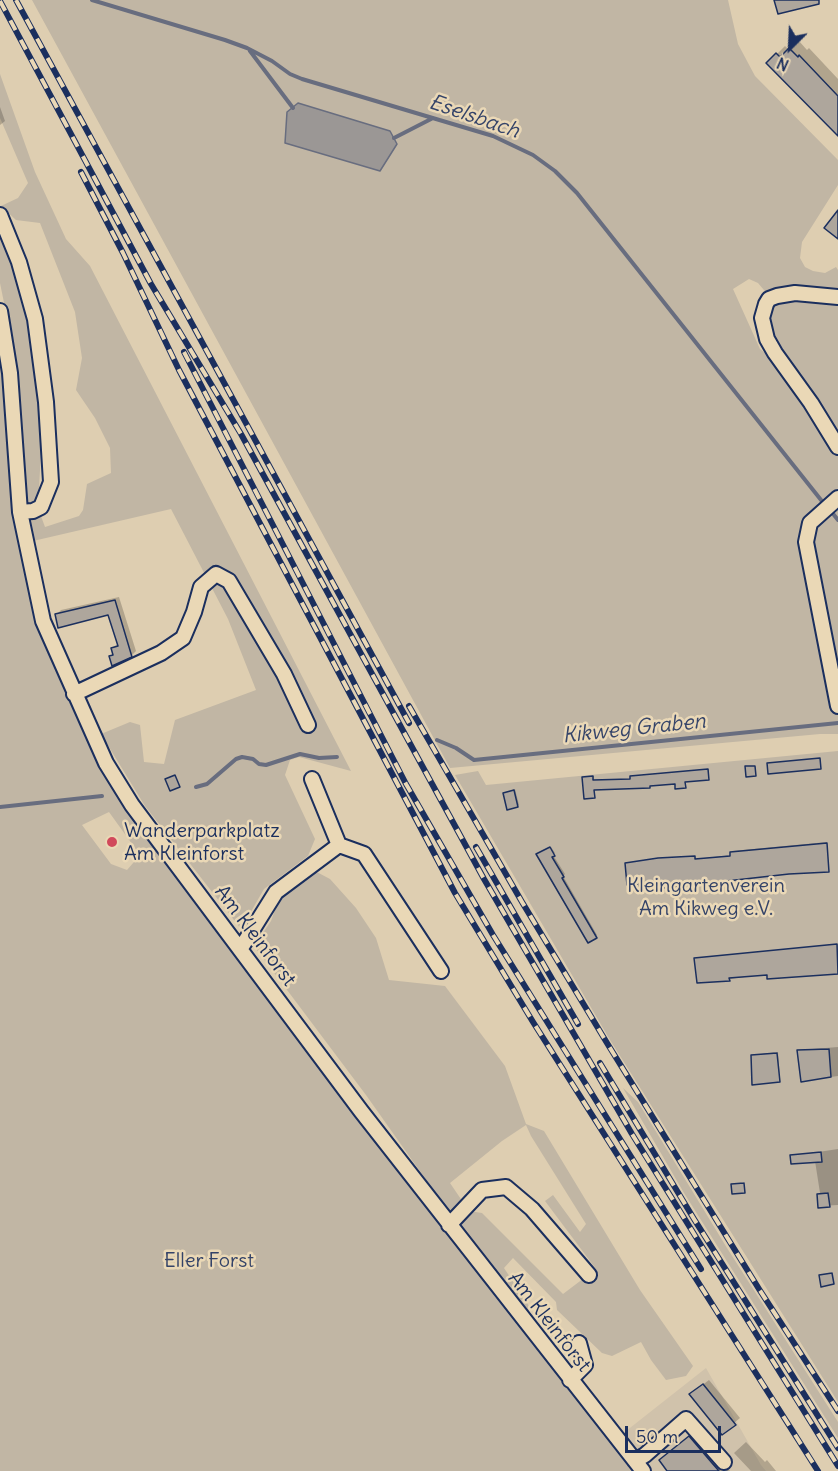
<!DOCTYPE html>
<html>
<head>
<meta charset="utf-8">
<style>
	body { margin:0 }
	#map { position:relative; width:838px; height:1471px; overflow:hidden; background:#deceb1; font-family:Delius,sans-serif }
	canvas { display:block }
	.north { position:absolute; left:760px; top:18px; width:60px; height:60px; -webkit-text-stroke:4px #ead8b6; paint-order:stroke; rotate:204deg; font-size:16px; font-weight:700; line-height:24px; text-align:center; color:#1b2f5e }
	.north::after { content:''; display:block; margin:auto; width:21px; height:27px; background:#1b2f5e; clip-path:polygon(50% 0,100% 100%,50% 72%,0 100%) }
	.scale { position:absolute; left:625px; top:1426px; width:96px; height:27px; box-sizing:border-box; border:3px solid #1b2f5e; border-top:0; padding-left:8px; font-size:18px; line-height:21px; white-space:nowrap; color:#1b2f5e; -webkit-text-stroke:4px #ead8b6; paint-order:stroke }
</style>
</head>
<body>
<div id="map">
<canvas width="838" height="1471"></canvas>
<div class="north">N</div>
<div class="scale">50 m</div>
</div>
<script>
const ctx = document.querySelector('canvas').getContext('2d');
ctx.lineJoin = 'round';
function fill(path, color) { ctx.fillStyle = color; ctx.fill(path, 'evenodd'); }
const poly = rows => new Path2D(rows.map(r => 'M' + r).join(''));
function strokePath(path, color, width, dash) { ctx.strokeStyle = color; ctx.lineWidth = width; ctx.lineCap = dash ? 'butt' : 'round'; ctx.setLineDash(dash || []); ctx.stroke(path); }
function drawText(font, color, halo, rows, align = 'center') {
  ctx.font = font + ' Delius,sans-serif'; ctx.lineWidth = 5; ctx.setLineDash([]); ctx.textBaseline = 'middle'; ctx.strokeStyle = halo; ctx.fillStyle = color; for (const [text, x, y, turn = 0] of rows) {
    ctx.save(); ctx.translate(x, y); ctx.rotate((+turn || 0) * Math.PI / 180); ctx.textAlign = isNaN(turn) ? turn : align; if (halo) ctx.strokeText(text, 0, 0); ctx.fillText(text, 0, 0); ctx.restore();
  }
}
fill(poly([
	[706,1368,761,1465,766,1471,649,1471,621,1435]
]), '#d0c2ab');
fill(poly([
	[32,0,728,0,738,44,755,76,838,160,838,185,802,242,800,258,805,267,813,271,825,273,836,267,838,270,838,292,769,296,758,283,749,279,733,289,760,349,768,355,772,352,838,449,838,734,820,734,450,768],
	[0,74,35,172,66,239,90,266,351,771,299,757,290,760,285,775,315,839,308,856,264,889,241,929,145,806,101,734,130,722,140,725,144,762,164,764,175,720,256,690,228,619,171,509,33,541,28,518,12,342,0,283,0,228,7,240,39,352,41,451,38,508,45,527,79,516,83,510,87,484,111,473,110,448,95,418,76,390,82,358,75,312,40,223,16,220,1,206,18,198,28,183,0,118],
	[788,299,838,302,838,443,769,337,768,307],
	[0,323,39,621,103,764,636,1471,0,1471],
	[109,812,140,855,127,870,111,864,82,825],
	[838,751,838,1402,610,1040,455,775,478,771,486,785],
	[311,869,330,879,356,908,376,938,389,980,445,986,505,1066,526,1124,544,1131,640,1290,693,1366,686,1376,666,1380,651,1360,641,1342,612,1356,602,1353,557,1310,556,1302,513,1258,504,1268,531,1309,524,1313,492,1264,436,1194,366,1095,254,946,271,921,281,893],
	[526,1125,531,1136,586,1224,580,1232,553,1195,545,1201,596,1269,563,1294,482,1213,469,1211,450,1183,502,1141],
	[623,1088,638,1102,727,1248,838,1422,838,1438,684,1193]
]), '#c1b6a4');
const water = poly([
	[298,103,390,131,397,144,380,171,285,143,287,112,298,103]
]);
fill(water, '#9b9795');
strokePath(water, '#686d7f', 1.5);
fill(poly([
	[799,41,807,50,809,48,838,79,838,134,768,63,785,46,789,50],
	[0,107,5,121,0,125],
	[119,597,136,651,131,656,111,657,114,654,112,648,119,643,109,613,56,615,61,610],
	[709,769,708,779,686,780,685,786,676,782,595,788,594,796,583,778,594,776,594,780,631,779,633,776],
	[515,789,519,805,517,806,504,793],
	[827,842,828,870,664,886,640,882,628,863,661,858,695,856,696,859,732,855,732,851],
	[551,847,555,853,553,855,565,874,563,876,597,935,588,941,539,853],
	[838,944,838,972,769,978,768,974,729,979,696,958],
	[838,1047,838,1076,802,1081,800,1050],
	[778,1052,780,1079,779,1080,753,1055],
	[838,1149,838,1205,820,1206,820,1193,815,1161,792,1156],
	[709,1380,740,1418,722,1433,697,1389],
	[696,1431,730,1471,669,1471,667,1454],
	[746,1442,765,1462,767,1460,776,1471,751,1471,734,1453]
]), '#0003');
strokePath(poly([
	[92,0,225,40,247,48,272,61,290,74,302,79,493,136,533,155,555,171,577,193,825,505],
	[250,51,293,108],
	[394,138,433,118],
	[830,510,838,520],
	[437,740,456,748,474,760,838,723],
	[196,787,207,784,236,759,242,757,253,759,259,764,266,765,300,754,319,758,337,757],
	[0,807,102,796]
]), '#686d7f', 4);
const building = poly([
	[774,0,819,0,819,4,778,14,774,0],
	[789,48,798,57,799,55,838,96,838,136,766,63,776,53,780,57,789,48],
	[838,210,838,239,824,228,838,210],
	[115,600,132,657,112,666,109,656,113,655,111,648,118,646,108,615,58,628,55,614,115,600],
	[820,758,821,769,768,774,767,763,820,758],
	[745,766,755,766,756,776,746,777,745,766],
	[708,769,709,780,685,782,686,788,675,789,675,784,650,786,650,788,594,790,595,798,584,799,582,777,593,776,593,780,630,779,630,776,708,769],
	[175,775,180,787,170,791,165,779,175,775],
	[514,790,518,807,507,810,503,793,514,790],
	[827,843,829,872,789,874,664,888,639,888,639,884,627,885,625,863,658,858,695,856,695,859,730,856,730,852,827,843],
	[550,847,555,856,552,857,564,877,562,878,597,938,588,943,536,854,550,847],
	[837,944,838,974,767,979,767,975,729,978,730,981,697,983,694,958,837,944],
	[829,1049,831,1077,801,1082,797,1050,829,1049],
	[777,1053,780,1082,752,1085,751,1055,777,1053],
	[821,1152,822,1162,791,1164,790,1155,821,1152],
	[744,1183,745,1193,732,1194,731,1184,744,1183],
	[828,1193,830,1207,818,1208,817,1194,828,1193],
	[832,1273,834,1284,821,1287,819,1275,832,1273],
	[703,1384,736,1425,722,1435,689,1394,703,1384],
	[689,1436,712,1463,719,1471,667,1471,659,1460,689,1436]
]);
fill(building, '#aea69c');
strokePath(building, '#1b2f5e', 1.5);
const minor = poly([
	[0,215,19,262,35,319,46,402,51,482,41,507,33,511,20,512],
	[838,297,795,293,777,296,769,299,766,304,762,318,767,339,775,353,811,403,838,447],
	[0,311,10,373,20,512,43,621,106,763,132,805,361,1111,643,1471],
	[838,498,810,523,806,542,838,706],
	[74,694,161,653,183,638,194,612,201,587,216,574,229,581,284,674,308,725],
	[339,845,364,854,441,971],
	[241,948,276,892,339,845,312,779],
	[449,1225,482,1190,506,1187,532,1209,589,1275],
	[570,1380,585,1365,579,1343],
	[635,1461,645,1455,686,1419,724,1462]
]);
strokePath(minor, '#1b2f5e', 18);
strokePath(minor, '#ead8b6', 14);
const rail = poly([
	[16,0,409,723],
	[0,1,151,284,241,434,484,879,632,1134,838,1466],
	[81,172,123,253,179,370,455,893,533,1022,818,1471],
	[184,352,406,784,493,935,701,1269],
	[409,706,522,902,607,1043,759,1289,838,1411],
	[476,847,578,1024],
	[600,1063,694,1219,838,1448]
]);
strokePath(rail, '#1b2f5e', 6);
strokePath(rail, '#ead8b6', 4, [11]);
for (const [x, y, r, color] of [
	[112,842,6,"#d1495b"]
]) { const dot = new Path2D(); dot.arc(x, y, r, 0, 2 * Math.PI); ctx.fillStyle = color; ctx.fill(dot); strokePath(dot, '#ead8b6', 2); }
drawText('20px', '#1b2f5e', '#ead8b6', [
	["Wanderparkplatz",124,831],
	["Am Kleinforst",124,854]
], 'left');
drawText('20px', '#344368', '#ead8b6', [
	["Kleingartenverein",706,886],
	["Am Kikweg e.V.",706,909],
	["Eller Forst",209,1261]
]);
drawText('20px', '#1b2f5e', '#ead8b6', [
	["Am Kleinforst",255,936,53],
	["Am Kleinforst",549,1322,52]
]);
drawText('italic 21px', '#354469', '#ead8b6', [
	["Eselsbach",474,117,19],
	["Kikweg Graben",634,729,-6]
]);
</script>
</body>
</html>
